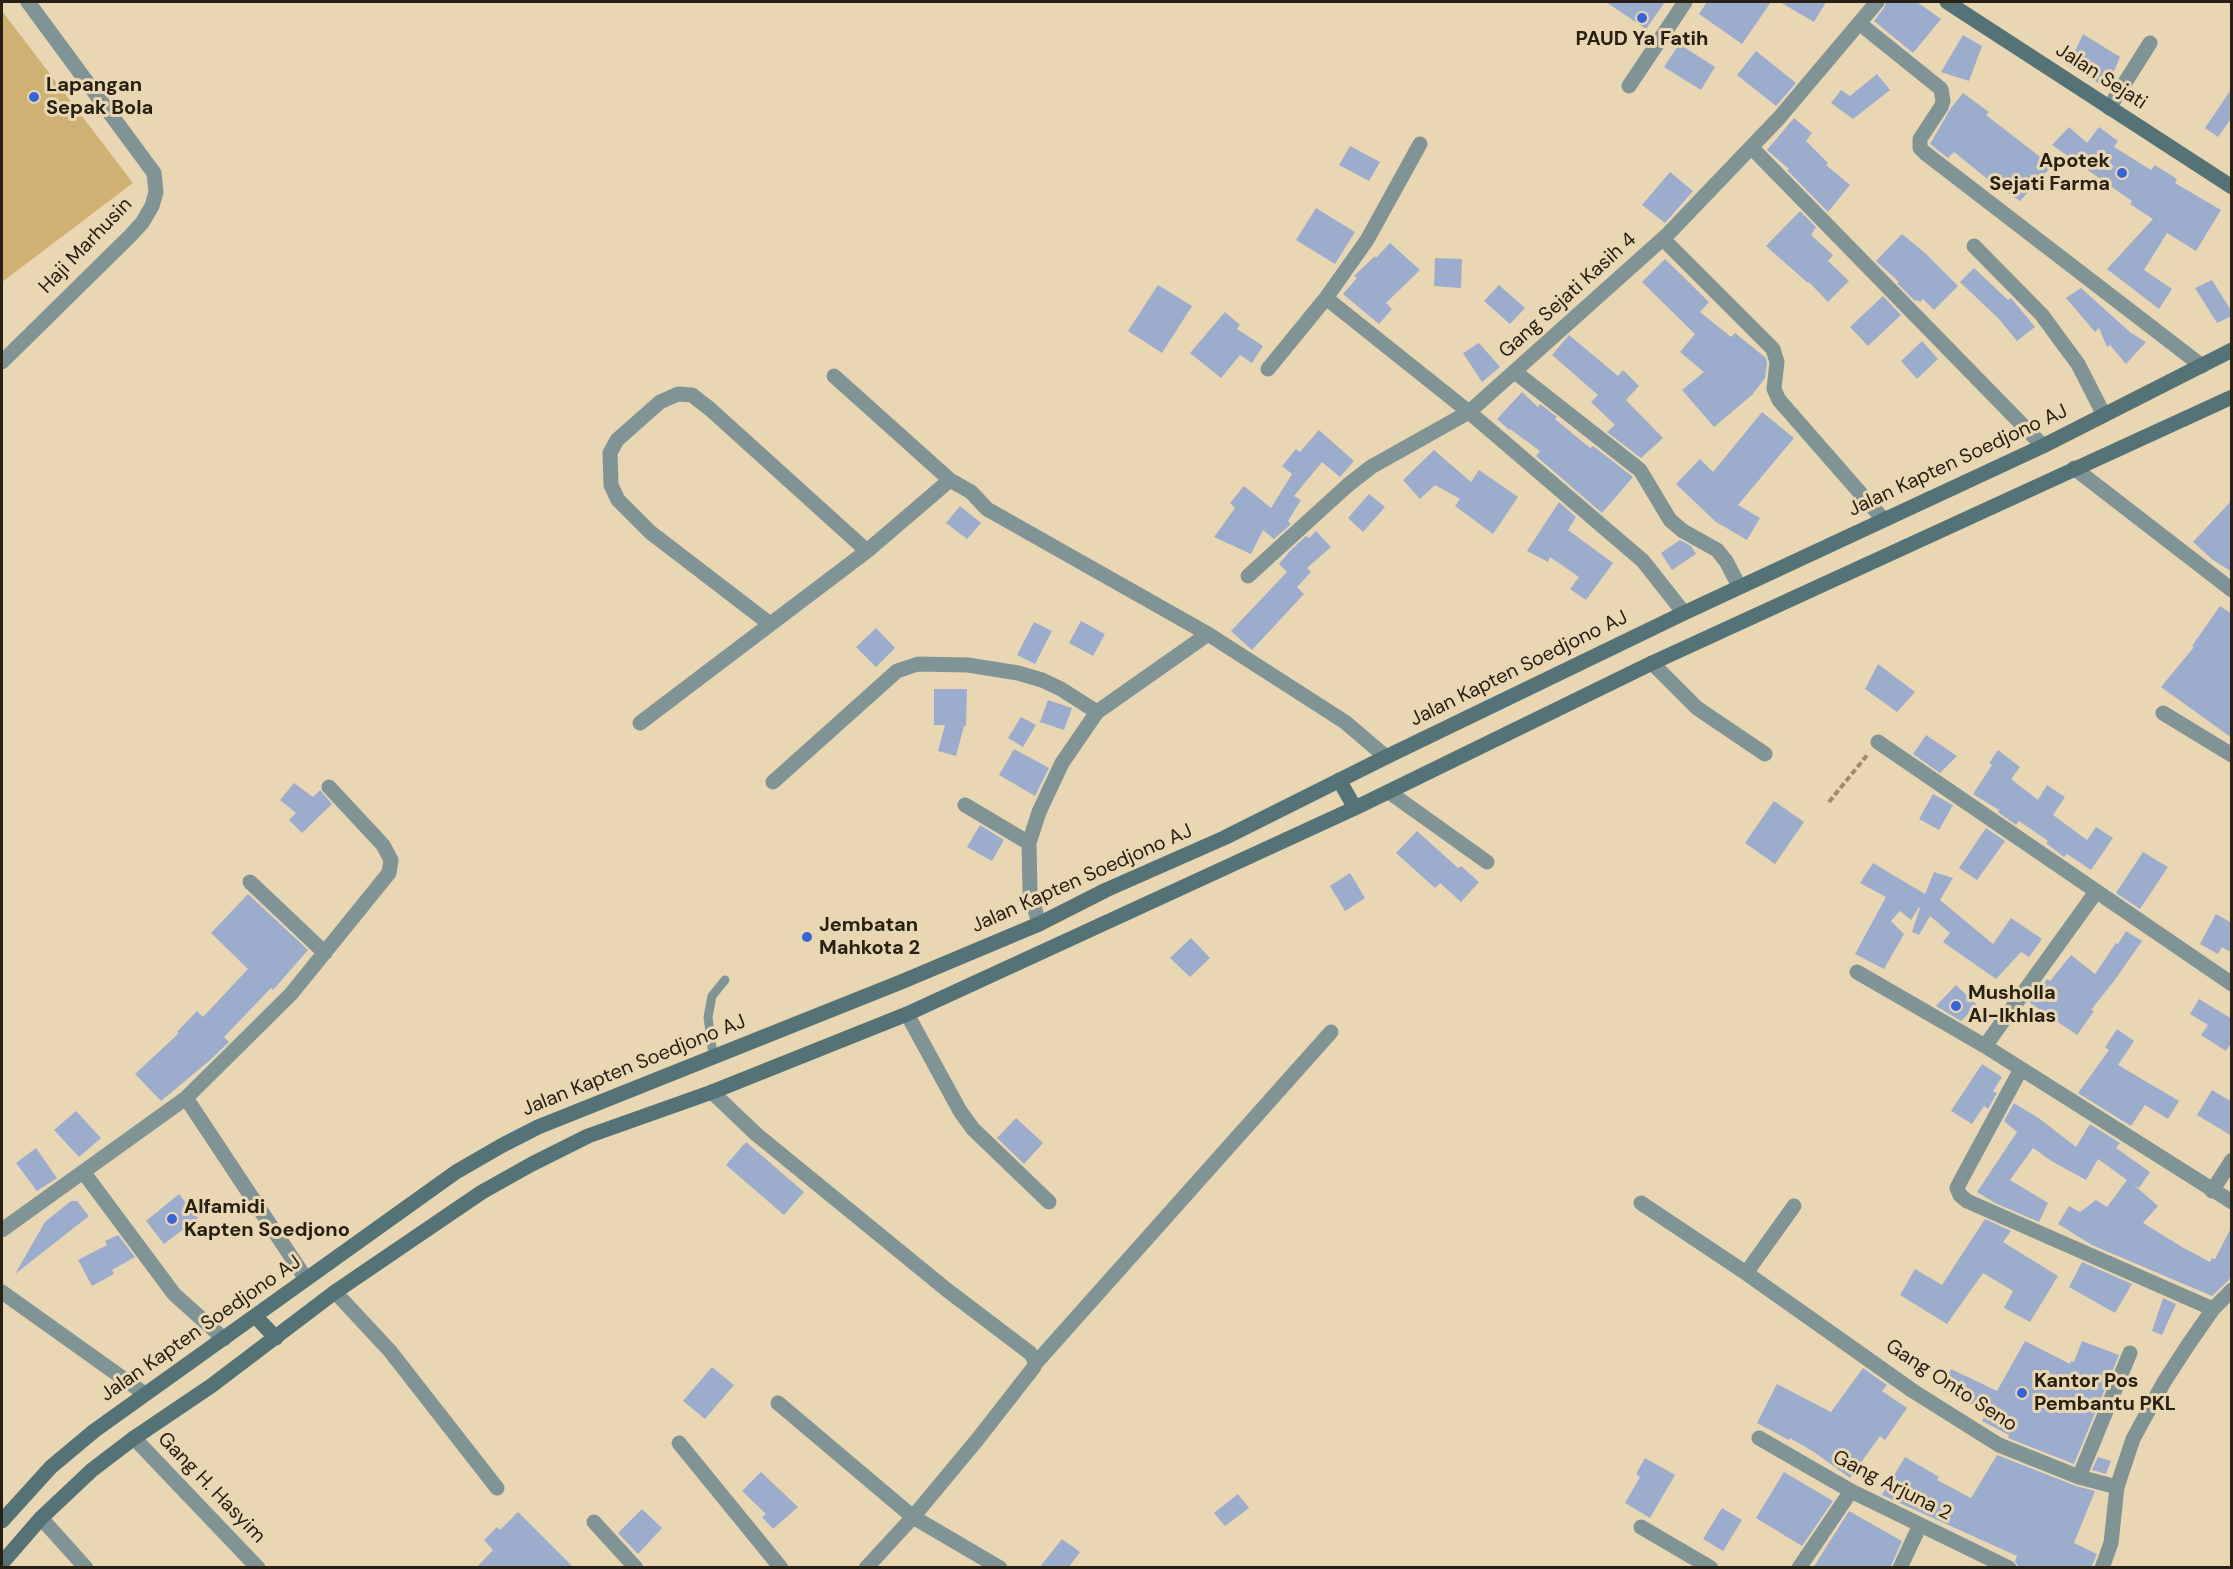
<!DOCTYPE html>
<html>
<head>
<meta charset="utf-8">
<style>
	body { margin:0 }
	#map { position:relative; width:2233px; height:1569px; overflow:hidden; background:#e9d7b4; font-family:"DM Sans",sans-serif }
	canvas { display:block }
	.frame { position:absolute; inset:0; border:3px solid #272013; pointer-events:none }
</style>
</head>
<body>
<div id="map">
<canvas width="2233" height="1569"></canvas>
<div class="frame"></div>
</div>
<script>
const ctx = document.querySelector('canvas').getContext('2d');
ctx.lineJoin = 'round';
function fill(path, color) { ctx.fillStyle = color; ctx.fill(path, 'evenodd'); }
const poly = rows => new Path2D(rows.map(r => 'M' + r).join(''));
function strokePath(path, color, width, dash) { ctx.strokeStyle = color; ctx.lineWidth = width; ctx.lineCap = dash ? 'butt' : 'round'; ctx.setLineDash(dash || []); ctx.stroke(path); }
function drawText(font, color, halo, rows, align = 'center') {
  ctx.font = font + ' "DM Sans",sans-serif'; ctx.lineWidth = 6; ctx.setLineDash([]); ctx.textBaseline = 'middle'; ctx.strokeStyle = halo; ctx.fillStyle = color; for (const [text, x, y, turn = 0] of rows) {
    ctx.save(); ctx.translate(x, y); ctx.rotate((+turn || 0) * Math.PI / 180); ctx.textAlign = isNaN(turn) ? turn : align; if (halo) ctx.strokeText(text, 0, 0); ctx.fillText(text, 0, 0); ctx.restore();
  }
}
fill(poly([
	[2,11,133,183,2,282]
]), '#cfb173');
fill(poly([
	[1606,2,1665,2,1646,29],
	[1707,2,1771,2,1742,44,1699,14],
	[1780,2,1826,2,1814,22],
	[1886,2,1917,2,1941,19,1913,53,1874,21,1884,8],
	[2083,34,2120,57,2107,88,2068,66],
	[1963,35,1982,46,1969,81,1941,72],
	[1679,44,1715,67,1701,90,1664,67],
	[1756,51,1796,83,1776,106,1737,75],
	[1877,74,1890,90,1853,119,1831,103,1841,90,1850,96],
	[2232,88,2232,117,2218,137,2205,128],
	[1963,93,1989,112,1986,115,2052,166,2020,201,1995,185,1954,152,1948,158,1930,144,1951,108],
	[1794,118,1812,133,1806,141,1828,163,1826,165,1850,185,1828,212,1787,170,1789,169,1767,150],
	[2069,127,2087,143,2099,127,2118,141,2114,147,2151,170,2155,165,2177,179,2175,183,2221,210,2196,251,2167,233,2144,270,2172,289,2159,309,2107,269,2153,219,2130,204,2132,201,2052,145],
	[1350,146,1380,162,1369,181,1339,165],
	[1670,172,1693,191,1665,223,1642,205],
	[1316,208,1355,232,1335,264,1296,240],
	[1800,211,1816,227,1811,235,1833,255,1828,261,1849,281,1828,302,1809,282,1808,283,1766,246],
	[1902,234,1925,253,1958,286,1934,310,1923,299,1920,302,1917,300,1915,301,1897,283,1899,282,1876,261],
	[1390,243,1420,270,1386,303,1392,309,1379,324,1343,294,1357,278,1354,276,1375,256,1376,258],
	[1435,258,1462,259,1461,288,1434,286],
	[1665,259,1709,302,1700,312,1731,337,1735,333,1766,358,1767,363,1765,378,1752,395,1714,427,1682,390,1704,372,1680,352,1695,334,1642,282],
	[1974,268,2008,300,2011,298,2035,327,2017,341,1999,319,1960,282],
	[2212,280,2232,312,2232,316,2217,323,2195,288],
	[1158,285,1192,306,1162,353,1128,331],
	[1499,285,1525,308,1510,324,1484,301],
	[2081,288,2131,333,2146,342,2126,364,2110,345,2107,347,2099,328,2095,332,2066,298],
	[1883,296,1901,315,1868,346,1850,327],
	[1225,312,1240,325,1237,329,1263,346,1252,363,1240,355,1221,378,1190,353],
	[1569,335,1618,376,1623,370,1639,386,1626,400,1663,438,1641,458,1607,432,1615,425,1591,402,1598,395,1552,355],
	[1922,341,1938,359,1917,379,1901,361],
	[1479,343,1500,367,1482,382,1463,353],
	[1522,392,1538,407,1540,404,1557,417,1555,419,1590,448,1593,446,1633,477,1602,513,1536,456,1540,451,1510,429,1509,430,1497,419],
	[1762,412,1794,438,1738,505,1760,518,1747,540,1716,522,1676,484,1700,459,1713,472],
	[1319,430,1354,461,1340,477,1322,462,1294,496,1301,500,1288,521,1291,524,1274,539,1263,530,1251,554,1214,537,1235,508,1230,503,1244,486,1271,508,1292,474,1282,466,1296,449,1300,452],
	[1434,450,1471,482,1479,470,1518,497,1493,534,1455,506,1460,499,1435,485,1420,499,1403,480],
	[1369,494,1385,507,1363,532,1348,518],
	[2232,500,2232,572,2213,560,2193,542],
	[1559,502,1576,517,1568,530,1613,563,1586,600,1570,589,1579,577,1550,557,1548,562,1527,551],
	[960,506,981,523,967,539,946,523],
	[1316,531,1331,547,1307,568,1311,572,1297,587,1304,594,1252,650,1231,631,1287,572,1279,564,1290,551,1306,536,1309,538],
	[1680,540,1691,546,1696,554,1672,570,1661,553],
	[2220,606,2232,614,2232,738,2161,687,2194,647,2192,646],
	[1081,621,1105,634,1093,656,1069,643],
	[1034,622,1052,631,1035,664,1017,655],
	[876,628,895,648,876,667,856,647],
	[1878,664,1915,692,1897,712,1865,689],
	[934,689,967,689,966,726,964,726,956,756,938,751,945,725,934,725],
	[1048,700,1072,708,1064,730,1040,722],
	[1021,717,1036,725,1023,747,1008,738],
	[1926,735,1957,756,1940,773,1913,754],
	[1014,749,1049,768,1035,796,999,775],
	[1998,750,2020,767,2011,779,2038,800,2047,785,2065,797,2053,815,2087,840,2096,827,2113,838,2091,870,2067,854,2064,857,2046,843,2048,841,2019,821,2016,825,1998,812,1999,810,1973,794,1992,765,1989,763],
	[294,783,313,797,320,790,332,804,302,833,289,820,296,813,280,800],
	[1933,794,1953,805,1939,830,1919,819],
	[1774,801,1804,822,1775,864,1745,843],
	[980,825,1004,840,992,861,967,847],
	[1986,828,2005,841,1977,880,1959,868],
	[1417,831,1458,868,1461,866,1479,882,1461,902,1440,883,1435,888,1396,853],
	[2143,852,2168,867,2140,909,2116,893],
	[1873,863,1925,894,1934,872,1953,878,1940,900,1993,944,2011,918,2042,939,2029,957,2021,952,1996,979,1943,942,1950,933,1930,916,1919,935,1912,932,1920,908,1919,907,1911,920,1900,911,1891,921,1904,934,1884,969,1855,954,1886,897,1860,883],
	[1350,873,1365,898,1345,911,1330,886],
	[248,894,308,950,273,990,271,988,224,1037,229,1042,209,1061,161,1101,135,1074,179,1033,177,1032,197,1011,203,1017,248,969,211,933],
	[2216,914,2232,923,2232,953,2222,947,2218,954,2200,944],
	[2126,931,2142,941,2114,981,2091,1010,2094,1011,2077,1035,2030,1003,2047,979,2050,981,2071,955,2095,974,2116,943,2118,944],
	[1191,938,1210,958,1190,977,1170,958],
	[1956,985,1977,1005,1961,1021,1936,1006],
	[2199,999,2232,1019,2232,1042,2226,1051,2201,1035,2208,1025,2190,1014],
	[2117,1029,2134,1041,2118,1065,2179,1101,2168,1119,2145,1105,2131,1126,2078,1093,2109,1050,2105,1047],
	[1982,1064,2002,1077,1993,1091,1997,1093,1988,1109,1984,1106,1972,1124,1951,1111],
	[2212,1090,2232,1102,2232,1136,2197,1115],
	[2014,1103,2040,1119,2076,1147,2090,1124,2120,1143,2116,1148,2150,1172,2139,1188,2133,1184,2158,1206,2143,1223,2182,1247,2210,1262,2212,1258,2215,1259,2232,1226,2232,1274,2228,1281,2212,1296,2092,1245,2058,1224,2069,1206,2080,1212,2096,1200,2107,1207,2127,1180,2098,1159,2086,1180,2053,1162,2033,1148,2010,1180,2048,1203,2039,1222,1995,1203,1977,1192,2017,1132,2004,1121],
	[76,1111,101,1138,79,1157,54,1130],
	[1016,1118,1043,1143,1024,1164,997,1138],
	[746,1142,804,1192,784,1215,726,1165],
	[36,1148,57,1178,37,1191,16,1163],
	[179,1194,198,1218,164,1244,146,1221],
	[71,1201,77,1201,89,1216,15,1274,45,1222],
	[1985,1219,2011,1231,2003,1242,2058,1276,2030,1322,2004,1308,2013,1291,1983,1273,1947,1324,1900,1295,1915,1269,1942,1285],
	[118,1235,135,1257,112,1270,114,1274,92,1286,78,1260,107,1245,105,1241],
	[2082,1262,2132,1284,2115,1313,2069,1287],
	[2163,1298,2176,1304,2162,1335,2152,1331],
	[2025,1341,2070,1364,2071,1361,2074,1362,2082,1341,2119,1355,2074,1464,2008,1438,2009,1435,1982,1421,1987,1411,1941,1390,1951,1369,1997,1391],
	[712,1367,734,1385,705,1419,683,1401],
	[1863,1368,1887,1385,1882,1391,1907,1408,1885,1440,1880,1436,1850,1478,1814,1452,1790,1438,1789,1440,1757,1423,1777,1384,1831,1412],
	[1997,1455,2076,1486,2095,1491,2074,1543,2097,1554,2091,1568,2019,1568,2015,1561,2017,1556,1882,1495,1905,1457,1939,1477,1937,1480,1971,1498],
	[2098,1457,2111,1461,2106,1474,2092,1470],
	[1645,1458,1675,1475,1650,1518,1625,1503,1640,1477,1636,1474],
	[761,1472,798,1507,773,1529,762,1517,766,1514,742,1491],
	[1784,1472,1833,1501,1802,1546,1756,1518],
	[1238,1494,1249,1508,1225,1526,1214,1513],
	[1722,1508,1742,1520,1723,1551,1703,1539],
	[642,1509,662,1528,638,1554,618,1533],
	[1849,1511,1902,1541,1890,1568,1813,1568],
	[518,1512,574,1568,476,1568,493,1550,484,1540,497,1527,500,1530],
	[1062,1539,1080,1552,1068,1568,1039,1568]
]), '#9caccd');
strokePath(poly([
	[1829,802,1868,754]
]), '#9a8c72', 4, [6, 3]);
strokePath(poly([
	[713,1055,708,1017,712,996,725,980]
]), '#809496', 9);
strokePath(poly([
	[1859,23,1941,89,1943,101,1941,107,1920,139,1920,148,1925,153,2202,366],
	[1629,86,1685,2],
	[2109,108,2150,43],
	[1751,147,2043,446],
	[1663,239,1773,349,1777,362,1774,389,1779,400,1883,519],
	[1974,246,2042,315,2058,337,2078,364,2104,415],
	[1326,298,1469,412,1643,561,1684,613],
	[2,362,130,236,142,223,152,206,156,192,154,173,28,2],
	[1268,369,1326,298,1367,240,1420,144],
	[1515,372,1640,470,1670,520,1683,531,1717,550,1726,561,1739,586],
	[834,376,950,480,971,492,987,509,1208,634,1345,722,1386,757],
	[2074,468,2232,590],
	[1248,576,1348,485,1371,467,1469,412,1668,234,1779,118,1877,2],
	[770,624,650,532,618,500,611,485,610,453,617,440,660,402,678,394,692,395,710,409,867,551],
	[1652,663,1697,708,1765,754],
	[2163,713,2232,755],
	[640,723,867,551,950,480],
	[1878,742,2232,984],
	[773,782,897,671,918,664,968,665,1018,673,1042,680,1061,689,1097,712],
	[1389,792,1487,862],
	[965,805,1029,843],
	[250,882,325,953],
	[1039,924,1030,892,1029,843,1039,812,1062,763,1097,712,1208,634],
	[1857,972,1985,1046,2232,1202],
	[907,1014,960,1111,973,1129,1049,1202],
	[1985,1046,2096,892],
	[2021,1069,1961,1180,1957,1188,1960,1195,1967,1201,2213,1309],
	[712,1092,756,1134,947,1290,1030,1353,1035,1360,1034,1367,977,1440,913,1517,866,1568],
	[186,1098,306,1279],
	[84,1173,174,1294,224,1339],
	[2212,1191,2232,1160],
	[1641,1203,1746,1273,1913,1391,1999,1445,2079,1477,2117,1487],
	[2,1230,186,1098,291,994,389,873,391,860,383,845,329,787],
	[1746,1273,1794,1206],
	[2,1292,145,1394],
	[335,1292,390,1351,497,1488],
	[1035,1364,1331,1032],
	[778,1403,913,1517,1000,1568],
	[134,1438,258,1568],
	[1759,1438,1851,1491,2009,1568],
	[679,1443,781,1568],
	[2079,1477,2130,1353],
	[41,1518,86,1568],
	[594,1522,636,1568],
	[1641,1527,1711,1568],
	[1799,1568,1851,1491],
	[1900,1568,1920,1525],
	[2102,1568,2111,1543,2117,1487,2133,1439,2164,1382,2188,1345,2213,1309,2232,1290]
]), '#809496', 15);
strokePath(poly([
	[1947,2,2232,187],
	[1339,780,1355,808],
	[255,1316,276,1338],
	[2,1521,51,1467,94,1431,456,1172,501,1146,538,1127,901,982,1039,924,1106,890,1224,838,1386,757,1684,613,2043,446,2232,350],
	[2,1563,41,1518,92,1470,134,1438,211,1386,335,1292,482,1192,532,1164,588,1136,712,1092,907,1014,1355,808,1652,663,2232,397]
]), '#557376', 15);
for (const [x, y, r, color] of [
	[1642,18,6,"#3765d5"],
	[34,97,6,"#3765d5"],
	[2122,173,6,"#3765d5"],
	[807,937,6,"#3765d5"],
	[1956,1006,6,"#3765d5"],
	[172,1219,6,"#3765d5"],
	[2022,1393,6,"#3765d5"]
]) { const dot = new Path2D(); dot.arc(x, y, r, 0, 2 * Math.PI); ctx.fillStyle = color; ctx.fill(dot); strokePath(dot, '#e9d7b4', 2); }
drawText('bold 20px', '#272013', '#e9d7b4', [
	["PAUD Ya Fatih",1642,40,"center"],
	["Lapangan",46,86],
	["Sepak Bola",46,109],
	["Apotek",2110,162,"right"],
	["Sejati Farma",2110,185,"right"],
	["Jembatan",819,926],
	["Mahkota 2",819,949],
	["Musholla",1968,994],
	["Al-Ikhlas",1968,1017],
	["Alfamidi",184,1208],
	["Kapten Soedjono",184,1231],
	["Kantor Pos",2034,1382],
	["Pembantu PKL",2034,1405]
], 'left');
drawText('20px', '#272013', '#e9d7b4', [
	["Jalan Sejati",2101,77,33],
	["Haji Marhusin",86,246,-46],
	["Gang Sejati Kasih 4",1568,296,-42],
	["Jalan Kapten Soedjono AJ",1958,461,-25],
	["Jalan Kapten Soedjono AJ",1519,669,-26],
	["Jalan Kapten Soedjono AJ",1082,879,-24],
	["Jalan Kapten Soedjono AJ",634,1066,-22],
	["Jalan Kapten Soedjono AJ",201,1329,-35],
	["Gang Onto Seno",1951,1386,33],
	["Gang Arjuna 2",1892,1486,27],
	["Gang H. Hasyim",211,1488,46]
]);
</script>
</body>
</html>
